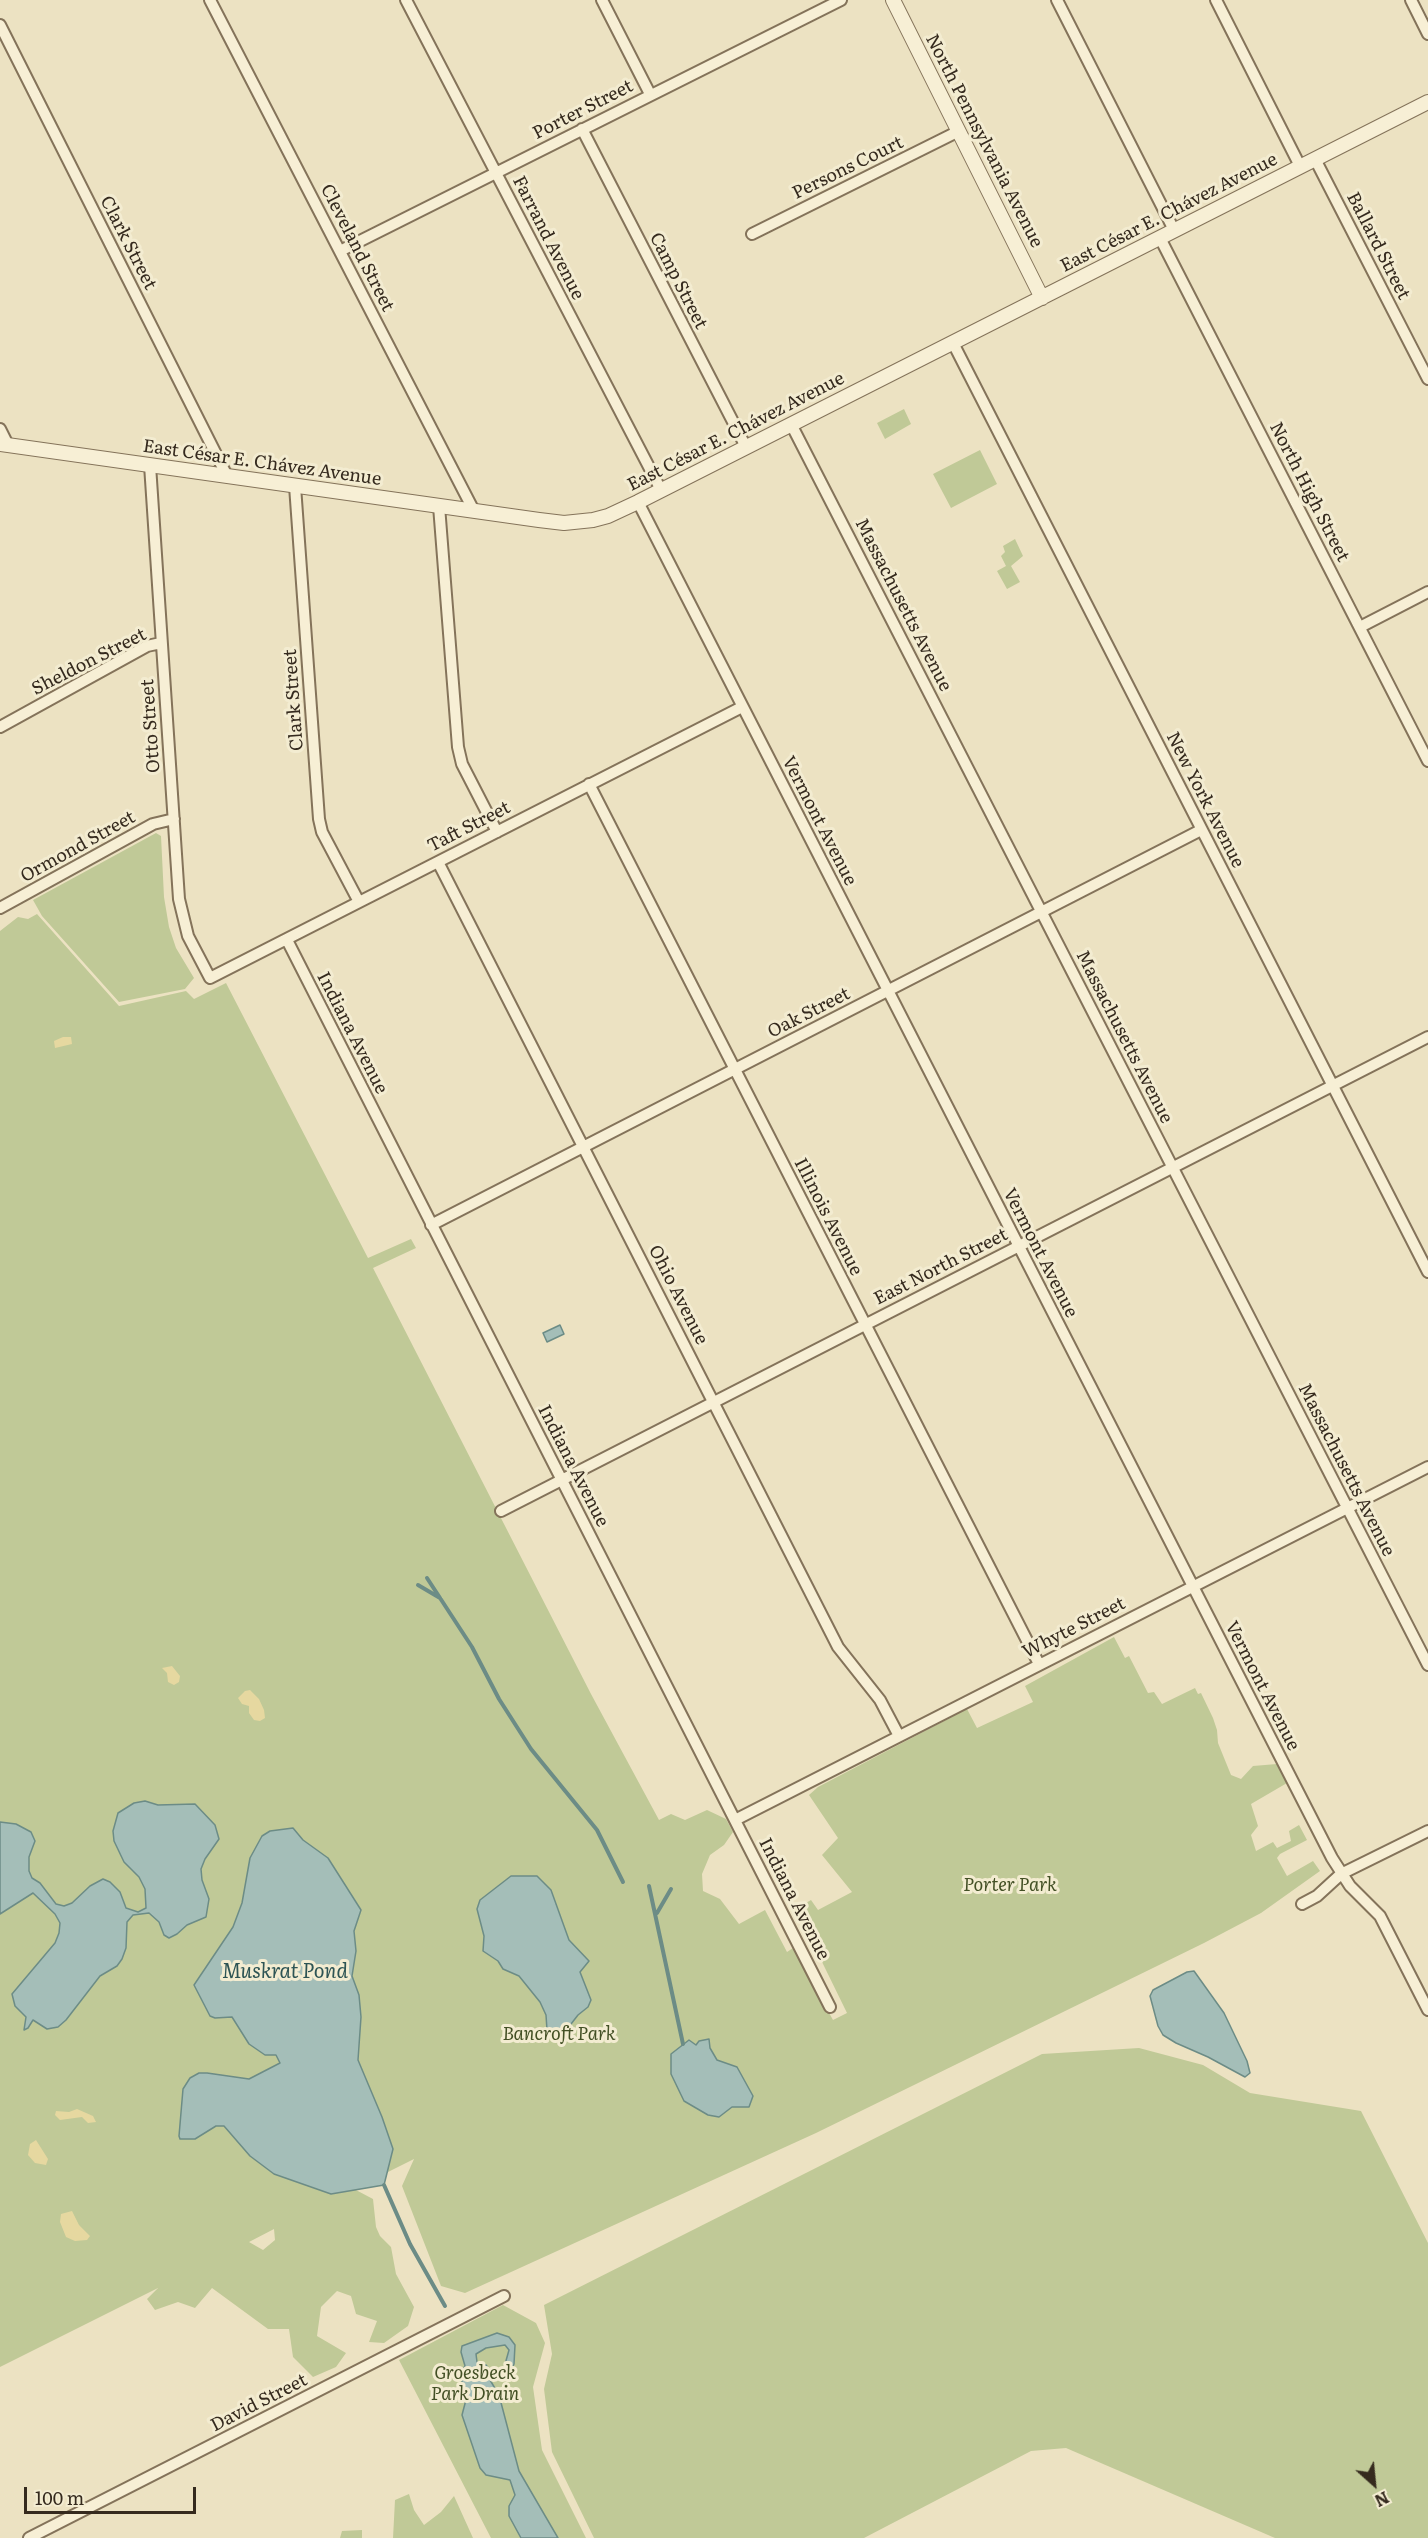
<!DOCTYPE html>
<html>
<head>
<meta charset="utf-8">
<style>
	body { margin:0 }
	#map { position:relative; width:1428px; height:2538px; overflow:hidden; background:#ece2c2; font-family:Literata,serif }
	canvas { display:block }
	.north { position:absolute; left:1344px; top:2454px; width:60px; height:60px; -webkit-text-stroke:4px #f3ecd1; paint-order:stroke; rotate:153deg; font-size:16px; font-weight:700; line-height:24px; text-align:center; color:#352a1e }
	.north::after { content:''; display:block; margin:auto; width:21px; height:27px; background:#352a1e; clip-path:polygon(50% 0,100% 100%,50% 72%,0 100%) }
	.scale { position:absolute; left:24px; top:2487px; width:172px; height:27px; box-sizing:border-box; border:3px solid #352a1e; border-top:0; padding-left:8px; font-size:18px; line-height:21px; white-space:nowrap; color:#352a1e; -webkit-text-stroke:4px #f3ecd1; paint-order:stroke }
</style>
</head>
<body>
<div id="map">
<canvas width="1428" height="2538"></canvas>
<div class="north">N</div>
<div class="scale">100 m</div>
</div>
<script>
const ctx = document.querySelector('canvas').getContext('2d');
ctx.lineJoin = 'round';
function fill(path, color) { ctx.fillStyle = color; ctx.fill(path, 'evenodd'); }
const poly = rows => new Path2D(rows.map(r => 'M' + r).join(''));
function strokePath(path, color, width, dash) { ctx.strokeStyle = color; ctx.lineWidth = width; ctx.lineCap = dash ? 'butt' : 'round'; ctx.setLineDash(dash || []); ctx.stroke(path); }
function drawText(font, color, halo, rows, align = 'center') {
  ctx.font = font + ' Literata,serif'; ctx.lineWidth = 6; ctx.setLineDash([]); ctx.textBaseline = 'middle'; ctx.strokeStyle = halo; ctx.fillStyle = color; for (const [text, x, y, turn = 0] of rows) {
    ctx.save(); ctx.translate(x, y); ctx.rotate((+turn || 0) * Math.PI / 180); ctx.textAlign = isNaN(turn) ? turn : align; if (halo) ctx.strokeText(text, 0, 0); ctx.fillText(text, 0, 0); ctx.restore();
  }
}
fill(poly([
	[904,409,911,424,885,439,877,423],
	[980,450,997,484,951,508,933,474],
	[1015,539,1023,556,1011,566,1020,582,1007,589,997,571,1006,566,1001,556,1005,552,1003,546],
	[156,833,161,836,164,897,169,927,176,948,194,978,185,989,119,1002,42,916,33,900],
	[37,914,119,1006,186,991,194,999,226,983,368,1258,411,1239,416,1248,373,1268,591,1694,659,1820,671,1814,685,1820,707,1810,726,1819,733,1832,724,1845,710,1855,702,1874,703,1891,720,1899,739,1924,765,1910,787,1952,793,1948,833,2020,847,2013,802,1921,794,1910,811,1900,818,1910,852,1892,822,1855,838,1838,809,1795,818,1787,967,1709,977,1728,1033,1702,1025,1686,1114,1637,1125,1658,1129,1656,1148,1693,1154,1692,1162,1704,1195,1688,1198,1694,1201,1693,1213,1718,1217,1730,1218,1743,1231,1775,1241,1779,1253,1766,1277,1764,1287,1783,1251,1804,1258,1826,1251,1835,1256,1851,1273,1842,1277,1848,1291,1841,1289,1831,1299,1825,1307,1840,1280,1854,1277,1858,1287,1876,1313,1861,1320,1871,1261,1913,1204,1943,816,2133,465,2293,441,2286,402,2186,414,2159,354,2189,373,2199,376,2227,380,2236,391,2247,396,2274,414,2307,408,2326,384,2343,369,2342,377,2321,356,2314,351,2296,337,2291,321,2307,317,2336,346,2353,336,2367,313,2377,293,2357,289,2329,268,2329,212,2288,195,2308,178,2302,155,2310,147,2299,158,2288,0,2367,0,931,18,917,28,919],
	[274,2229,275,2240,263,2250,249,2242],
	[1139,2048,1203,2065,1250,2093,1361,2111,1428,2243,1428,2538,1275,2538,1066,2448,1031,2451,864,2538,594,2538,552,2452,544,2389,552,2354,544,2305,1042,2054],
	[503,2305,536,2323,545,2343,533,2387,542,2450,586,2538,491,2538,399,2360],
	[409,2494,414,2510,424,2525,441,2512,454,2496,473,2538,393,2538,395,2500],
	[362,2530,362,2538,340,2538,342,2531]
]), '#c0c997');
fill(poly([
	[63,1037,71,1037,72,1044,55,1048,54,1041],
	[172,1666,180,1676,179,1682,174,1685,168,1682,167,1673,162,1668],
	[250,1690,259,1699,264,1710,265,1718,260,1721,254,1720,249,1713,249,1706,242,1704,238,1698,245,1691],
	[77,2109,93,2116,96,2122,88,2123,82,2117,60,2120,55,2115,56,2111,69,2112],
	[36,2140,48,2159,46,2165,35,2163,28,2155,30,2144],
	[72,2211,79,2225,90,2236,87,2240,75,2241,66,2237,60,2222,61,2214]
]), '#e6d8a0');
const water = poly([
	[560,1325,564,1334,547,1342,543,1333,560,1325],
	[145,1801,158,1805,195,1804,215,1825,219,1839,205,1859,201,1869,202,1880,209,1899,206,1917,187,1925,177,1934,169,1938,164,1935,159,1922,149,1913,133,1915,127,1922,126,1948,122,1959,117,1966,100,1976,66,2020,58,2027,47,2029,33,2020,28,2028,24,2030,26,2017,15,2006,12,1994,55,1943,59,1933,60,1923,55,1914,33,1893,0,1914,0,1822,16,1824,31,1832,35,1841,29,1857,29,1871,32,1878,40,1883,56,1904,64,1906,72,1903,90,1886,103,1879,110,1882,120,1892,126,1908,138,1912,146,1908,145,1889,139,1877,124,1862,114,1841,113,1831,118,1813,134,1803,145,1801],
	[293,1828,303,1840,328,1858,361,1910,354,1931,356,1951,352,1976,359,1995,361,2017,358,2060,382,2117,393,2149,384,2185,331,2194,274,2174,250,2156,224,2126,216,2126,195,2139,180,2139,179,2136,183,2089,190,2078,199,2073,207,2073,249,2079,280,2063,276,2055,265,2055,249,2044,232,2017,215,2018,210,2016,194,1985,233,1927,242,1903,250,1858,262,1836,270,1831,293,1828],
	[511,1876,537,1876,551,1890,569,1940,589,1961,580,1972,591,2000,588,2007,578,2015,564,2033,556,2034,547,2030,546,2015,540,2002,519,1976,503,1969,498,1961,483,1951,484,1936,477,1909,480,1900,511,1876],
	[1194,1971,1224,2013,1247,2061,1250,2073,1245,2077,1208,2057,1176,2043,1163,2035,1158,2026,1150,1996,1153,1990,1187,1972,1194,1971],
	[709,2039,710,2048,717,2060,737,2067,753,2096,749,2107,732,2107,719,2117,708,2115,684,2101,671,2074,671,2054,689,2040,696,2045,699,2041,709,2039],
	[497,2333,509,2337,515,2345,514,2364,508,2377,502,2375,509,2350,505,2345,486,2348,476,2354,477,2362,486,2365,490,2370,490,2380,499,2395,519,2471,558,2538,521,2538,509,2516,509,2506,515,2495,510,2480,486,2475,480,2468,462,2415,467,2396,462,2383,461,2372,465,2366,461,2352,462,2346,497,2333]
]);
fill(water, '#a4beb8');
strokePath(water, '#6c8c86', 1.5);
strokePath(poly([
	[427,1578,472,1647,499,1699,531,1749,597,1830,623,1882],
	[418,1585,440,1598],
	[649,1886,683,2044],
	[657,1913,671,1889],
	[384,2185,410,2244,445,2306]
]), '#6c8c86', 4);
const minor = poly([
	[210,0,474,511],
	[406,0,661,490],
	[602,0,650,94],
	[1057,0,1174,230],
	[1216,0,1300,166],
	[1411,0,1428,34],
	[0,25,227,476],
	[582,129,746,447],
	[1315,159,1428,379],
	[752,234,959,131],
	[1160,238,1428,761],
	[340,251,841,0],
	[953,343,1428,1272],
	[791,424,1428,1665],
	[0,429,8,445],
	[150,465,179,899,188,936,210,978,742,707],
	[295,486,319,819,322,832,359,902],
	[638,502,1332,1858,1350,1886,1380,1916,1428,2010],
	[439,506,458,747,462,764,497,832],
	[1360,627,1428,592],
	[0,727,147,646,161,643],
	[589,784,1039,1664],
	[438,862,838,1647,880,1700,899,1736],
	[0,908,153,824,174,819],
	[287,940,830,2007],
	[431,1225,1201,830],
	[501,1511,1428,1037],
	[735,1820,1428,1467],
	[1302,1904,1317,1896,1341,1874,1428,1831],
	[29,2538,504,2296]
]);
const tertiary = poly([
	[893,0,1042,298],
	[0,444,539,520,564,523,593,520,608,516,638,502,1428,102]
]);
strokePath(minor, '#84735a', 14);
strokePath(tertiary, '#84735a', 16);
strokePath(minor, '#f7efd5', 10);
strokePath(tertiary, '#f7efd5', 14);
drawText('18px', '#352a1e', '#f3ecd1', [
	["Porter Street",583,110,-27],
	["North Pennsylvania Avenue",984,141,63],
	["Persons Court",848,168,-26],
	["East César E. Chávez Avenue",1169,213,-27],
	["Farrand Avenue",548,238,63],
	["Clark Street",128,243,63],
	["Ballard Street",1378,246,63],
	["Cleveland Street",357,248,63],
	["Camp Street",678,281,63],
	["East César E. Chávez Avenue",736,432,-27],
	["East César E. Chávez Avenue",262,463,8],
	["North High Street",1309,492,63],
	["Massachusetts Avenue",903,605,63],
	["Sheldon Street",89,662,-27],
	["Clark Street",294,700,-94],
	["Otto Street",151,726,-94],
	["New York Avenue",1205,800,63],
	["Vermont Avenue",819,821,63],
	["Taft Street",469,827,-27],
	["Ormond Street",78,847,-29],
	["Oak Street",809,1013,-27],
	["Indiana Avenue",352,1033,63],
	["Massachusetts Avenue",1124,1037,63],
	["Illinois Avenue",828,1217,63],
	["Vermont Avenue",1040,1253,63],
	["East North Street",941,1267,-27],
	["Ohio Avenue",678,1295,63],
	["Indiana Avenue",573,1466,63],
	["Massachusetts Avenue",1346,1470,63],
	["Whyte Street",1074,1628,-27],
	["Vermont Avenue",1262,1686,63],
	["Indiana Avenue",794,1899,63],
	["David Street",259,2403,-27]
]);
drawText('italic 18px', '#435025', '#f3ecd1', [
	["Porter Park",1010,1886],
	["Bancroft Park",559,2035],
	["Groesbeck",475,2374],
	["Park Drain",475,2395]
]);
drawText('italic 20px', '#2d5454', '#f3ecd1', [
	["Muskrat Pond",285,1972]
]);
</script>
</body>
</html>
